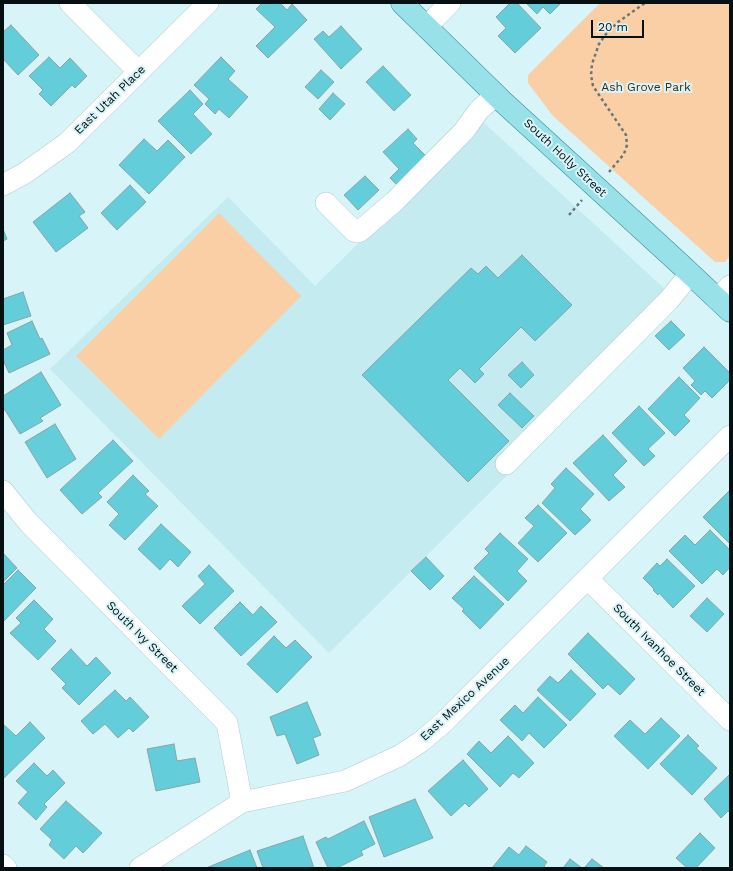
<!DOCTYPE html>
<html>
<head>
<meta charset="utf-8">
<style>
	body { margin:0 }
	#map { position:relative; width:733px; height:871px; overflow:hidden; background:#d7f5f8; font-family:"Work Sans",sans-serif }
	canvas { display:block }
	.frame { position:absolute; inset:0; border:4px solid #061012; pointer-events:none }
	.scale { position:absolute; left:591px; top:20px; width:53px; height:18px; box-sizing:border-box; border:2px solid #061012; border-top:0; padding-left:5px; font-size:12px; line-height:14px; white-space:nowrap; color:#061012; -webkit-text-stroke:3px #d7f5f8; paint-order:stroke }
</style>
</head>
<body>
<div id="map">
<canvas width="733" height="871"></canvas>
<div class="frame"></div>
<div class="scale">20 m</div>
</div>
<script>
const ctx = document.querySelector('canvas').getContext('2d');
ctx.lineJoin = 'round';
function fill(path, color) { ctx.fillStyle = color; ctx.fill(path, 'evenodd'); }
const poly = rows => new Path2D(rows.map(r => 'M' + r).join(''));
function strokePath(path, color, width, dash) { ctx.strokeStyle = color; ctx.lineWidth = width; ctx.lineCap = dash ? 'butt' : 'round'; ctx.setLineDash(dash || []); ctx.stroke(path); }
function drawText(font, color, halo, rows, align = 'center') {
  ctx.font = font + ' "Work Sans",sans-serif'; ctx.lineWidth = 4; ctx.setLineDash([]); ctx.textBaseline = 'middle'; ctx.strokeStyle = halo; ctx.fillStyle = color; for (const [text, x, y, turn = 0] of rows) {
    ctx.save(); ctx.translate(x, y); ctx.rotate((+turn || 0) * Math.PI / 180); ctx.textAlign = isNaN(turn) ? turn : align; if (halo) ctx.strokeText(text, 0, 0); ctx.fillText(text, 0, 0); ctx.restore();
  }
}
fill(poly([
	[482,121,680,303,329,653,50,369,228,197,315,286]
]), '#c4ebef');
fill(poly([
	[600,3,730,3,730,256,725,262,715,262,553,116,528,83,528,75],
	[219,213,301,296,159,439,76,356]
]), '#fbcfa6');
const building = poly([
	[262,3,280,3,287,10,292,4,307,20,268,58,256,46,275,27,256,9,262,3],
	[510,3,517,3,541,28,515,53,498,36,506,28,496,17,510,3],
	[526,3,561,3,550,14,543,7,537,14,526,3],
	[11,25,39,55,18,75,3,59,3,32,11,25],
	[341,26,362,49,341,69,314,39,323,31,329,37,341,26],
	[49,57,60,68,70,58,87,76,75,88,72,85,51,106,39,94,43,90,29,76,49,57],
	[221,57,235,71,228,79,248,97,229,118,219,109,215,114,205,104,209,99,194,85,221,57],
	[383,66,411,95,394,111,366,82,383,66],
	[321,70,334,82,318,99,305,87,321,70],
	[190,90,203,104,193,114,212,134,191,154,158,121,190,90],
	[333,93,345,104,330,120,319,109,333,93],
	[408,129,417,139,413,143,426,156,411,170,415,174,400,188,390,178,399,169,383,152,408,129],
	[144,139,157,151,168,140,185,157,149,194,119,165,144,139],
	[365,176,379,190,358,210,344,195,365,176],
	[130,185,146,202,117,230,101,213,130,185],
	[70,193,85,212,79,216,88,228,56,252,33,222,70,193],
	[3,229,7,239,3,241,3,229],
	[522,255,572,305,535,341,521,327,479,369,484,374,475,383,460,368,448,380,509,441,468,482,362,375,471,268,478,274,486,266,498,278,522,255],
	[23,292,31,316,3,325,3,299,23,292],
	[32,321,40,339,42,338,50,354,9,373,3,360,3,350,12,345,7,333,32,321],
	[671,321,685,335,669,350,655,336,671,321],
	[704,347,730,373,730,380,712,398,705,391,701,395,691,385,695,381,683,368,704,347],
	[522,362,534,375,521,388,508,375,522,362],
	[41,372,61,405,40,418,43,421,20,434,3,407,3,396,41,372],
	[679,377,700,398,684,415,690,421,675,436,648,409,679,377],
	[510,393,534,416,522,428,498,405,510,393],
	[639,406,665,433,648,449,655,456,644,466,612,433,639,406],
	[55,424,76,459,47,478,25,442,55,424],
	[603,435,627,461,613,475,625,487,609,501,573,463,603,435],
	[113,440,133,461,98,493,102,497,82,514,60,490,113,440],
	[566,468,594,494,580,509,591,520,575,535,542,503,555,488,551,484,566,468],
	[133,475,149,491,145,494,158,506,125,540,109,525,119,514,107,502,133,475],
	[730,490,730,544,703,517,730,490],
	[538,505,567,533,538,562,518,543,534,526,525,518,538,505],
	[161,524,191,552,178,567,170,559,160,570,138,549,161,524],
	[710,530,730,550,730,567,723,575,717,569,702,584,669,551,685,535,695,545,710,530],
	[500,533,528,559,517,571,527,581,508,601,474,568,489,553,485,549,500,533],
	[3,553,17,568,3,582,3,553],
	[426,557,444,576,430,590,411,571,426,557],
	[667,559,695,586,673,608,659,593,658,595,653,590,654,589,643,578,657,563,660,566,667,559],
	[209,565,234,591,200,624,182,606,205,584,198,576,209,565],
	[18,570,36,588,3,622,3,585,18,570],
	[474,576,504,604,480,629,462,611,464,609,452,598,474,576],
	[707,598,724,614,707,632,690,616,707,598],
	[34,600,53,619,44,629,56,641,38,660,10,633,21,623,16,618,34,600],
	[240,602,253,615,261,606,277,622,241,656,214,628,240,602],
	[588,633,635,679,620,695,608,684,603,689,568,654,588,633],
	[274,636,286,648,295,640,312,657,277,693,247,664,274,636],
	[71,649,87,666,96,657,111,673,79,705,62,688,66,684,51,669,71,649],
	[571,670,596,694,570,721,537,690,550,676,558,683,571,670],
	[115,690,126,701,130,697,149,717,133,732,129,728,118,738,105,724,93,734,81,721,115,690],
	[538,697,567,725,544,748,529,733,522,741,500,720,515,705,523,713,538,697],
	[307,702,321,735,313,738,319,755,297,764,285,734,277,736,270,717,307,702],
	[661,718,680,736,648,769,614,736,630,720,645,734,661,718],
	[30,722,45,738,3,779,3,724,16,736,30,722],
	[688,735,699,746,696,748,717,768,692,795,660,764,688,735],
	[508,736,534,763,519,778,513,773,500,787,467,754,479,741,491,753,508,736],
	[174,744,177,761,195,758,200,782,156,791,147,749,174,744],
	[463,760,488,789,469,807,465,803,451,816,428,791,463,760],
	[34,763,47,776,53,770,65,783,44,804,47,807,36,820,18,803,28,792,16,781,34,763],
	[730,774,730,813,728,811,721,818,704,799,730,774],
	[415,799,433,838,384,857,369,817,415,799],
	[66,801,102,833,83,853,76,846,64,859,49,845,52,840,40,829,66,801],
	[364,821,375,844,361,851,363,855,337,868,328,868,316,842,326,837,328,839,364,821],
	[700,833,715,848,696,868,687,868,676,858,700,833],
	[303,836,314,868,263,868,257,851,303,836],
	[526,846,547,862,544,866,546,868,492,868,509,847,519,855,526,846],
	[250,850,257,868,206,868,250,850],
	[570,859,582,868,563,868,570,859],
	[592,859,604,868,584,868,592,859]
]);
fill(building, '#63ceda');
strokePath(building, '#88a4a7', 1);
const minor = poly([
	[70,3,139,72],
	[426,27,450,3],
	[3,185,25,173,67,143,208,3],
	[326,203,354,231,357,232,360,231,395,201,464,131,479,110,496,95],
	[717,299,730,286],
	[506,464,669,300,690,274],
	[3,491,28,522,227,723,242,802],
	[588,579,730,720],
	[3,865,6,868],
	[140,868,242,802,345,781,399,756,422,741,444,722,730,436]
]);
const major = poly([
	[402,3,502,101,679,263,730,311]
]);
strokePath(minor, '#afcccf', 22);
strokePath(major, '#398b93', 23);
strokePath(poly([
	[609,172,624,154,627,145,626,135,593,86,591,75,592,64,599,44,606,34,618,22,645,3],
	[569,215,582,200]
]), '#64777a', 2.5, [3, 3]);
strokePath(minor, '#fff', 21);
strokePath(major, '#98e1e8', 22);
drawText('12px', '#422a11', '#d7f5f8', [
	["Ash Grove Park",646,87]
]);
drawText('12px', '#061012', '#d7f5f8', [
	["East Utah Place",110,100,-44],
	["South Holly Street",565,158,43],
	["South Ivy Street",142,637,45],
	["South Ivanhoe Street",659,650,45],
	["East Mexico Avenue",465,699,-43]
]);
</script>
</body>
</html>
